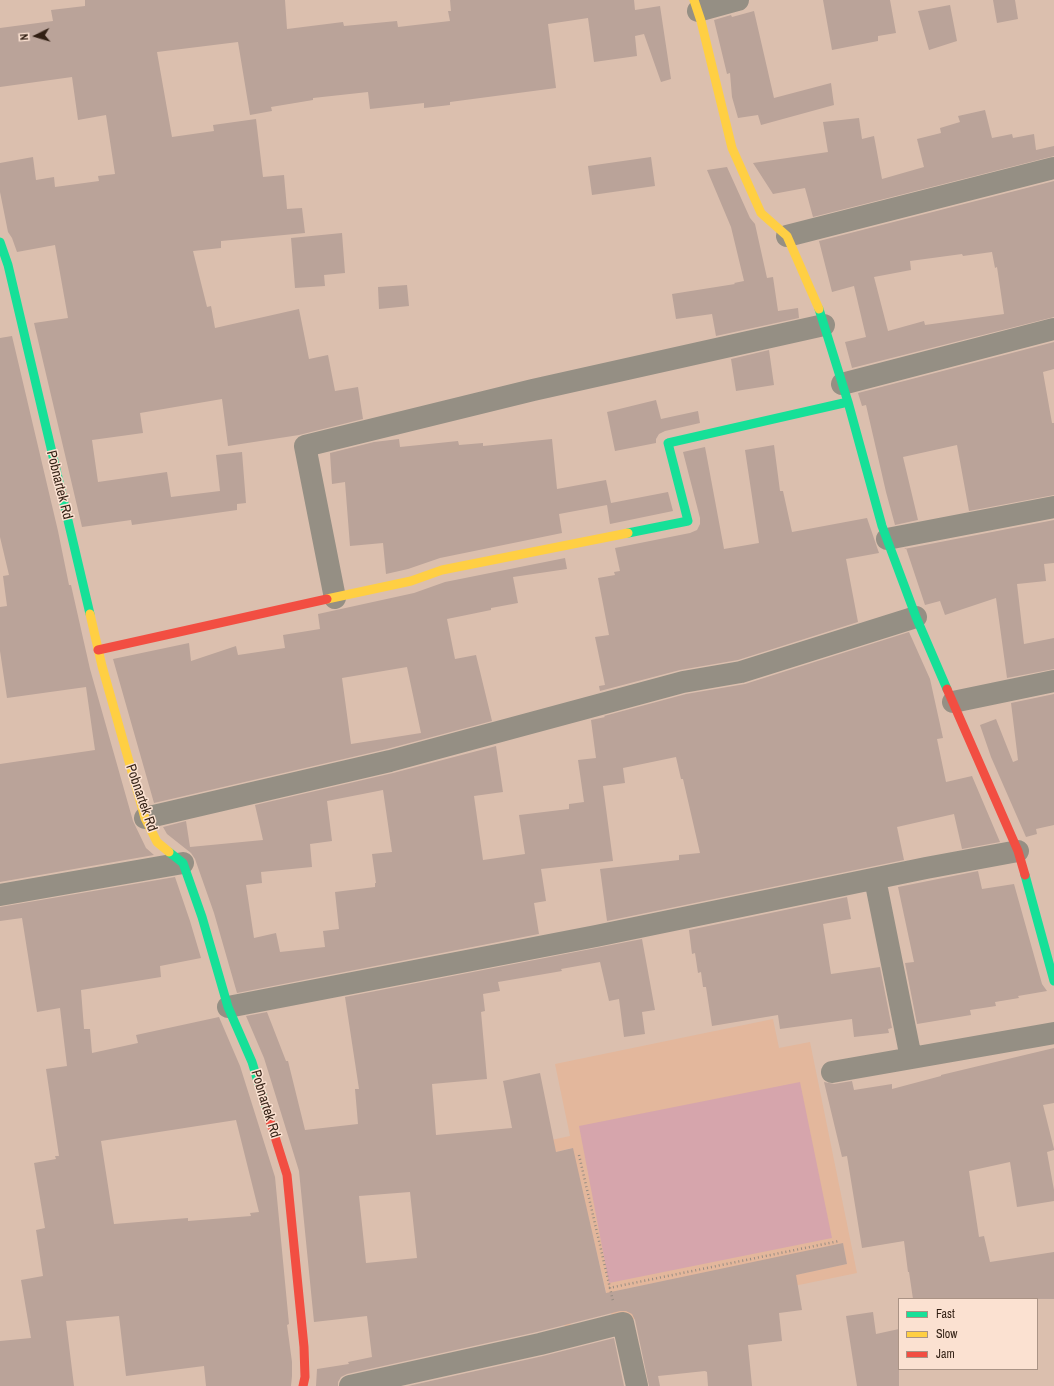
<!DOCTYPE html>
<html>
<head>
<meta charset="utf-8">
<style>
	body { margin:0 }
	#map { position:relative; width:1054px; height:1386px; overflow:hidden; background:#dbbfae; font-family:"Archivo Narrow",sans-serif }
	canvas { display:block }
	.legend { position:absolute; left:898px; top:1298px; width:140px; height:72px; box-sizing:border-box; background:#fbe1d1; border:1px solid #aa9385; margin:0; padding:5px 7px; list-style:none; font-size:12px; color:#311f13 }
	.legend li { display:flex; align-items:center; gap:8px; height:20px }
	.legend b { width:20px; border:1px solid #aa9385 }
	.north { position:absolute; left:16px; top:16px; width:40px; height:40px; -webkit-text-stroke:3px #fbe1d1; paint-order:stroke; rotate:265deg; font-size:11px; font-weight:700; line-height:16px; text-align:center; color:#311f13 }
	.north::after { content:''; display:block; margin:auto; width:14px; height:18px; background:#311f13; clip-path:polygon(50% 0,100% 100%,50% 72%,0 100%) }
</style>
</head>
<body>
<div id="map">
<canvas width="1054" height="1386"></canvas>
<ul class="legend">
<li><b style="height:5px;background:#16e098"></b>Fast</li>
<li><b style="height:5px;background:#ffcf43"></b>Slow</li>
<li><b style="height:5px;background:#f24e42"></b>Jam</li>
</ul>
<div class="north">N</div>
</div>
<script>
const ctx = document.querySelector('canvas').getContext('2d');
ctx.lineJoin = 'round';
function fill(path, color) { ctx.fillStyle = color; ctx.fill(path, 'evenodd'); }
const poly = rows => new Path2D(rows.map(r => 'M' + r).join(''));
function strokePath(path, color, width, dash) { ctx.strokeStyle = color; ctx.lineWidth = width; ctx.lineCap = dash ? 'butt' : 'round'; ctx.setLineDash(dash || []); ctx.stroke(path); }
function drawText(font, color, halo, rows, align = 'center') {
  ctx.font = font + ' "Archivo Narrow",sans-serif'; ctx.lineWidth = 3; ctx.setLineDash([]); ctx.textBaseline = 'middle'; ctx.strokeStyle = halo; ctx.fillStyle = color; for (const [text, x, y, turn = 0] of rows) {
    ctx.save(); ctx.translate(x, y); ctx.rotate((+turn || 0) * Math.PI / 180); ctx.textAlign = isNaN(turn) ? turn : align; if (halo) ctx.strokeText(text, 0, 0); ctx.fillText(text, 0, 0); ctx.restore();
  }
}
fill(poly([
	[773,1019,779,1048,810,1042,857,1273,566,1333,528,1145,570,1136,555,1064],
	[572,1148,613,1321,572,1331,532,1158],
	[843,1244,847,1264,620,1311,616,1291]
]), '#e3b79c');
fill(poly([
	[800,1082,832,1238,609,1283,579,1126]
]), '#d6a5ac');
fill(poly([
	[85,0,285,0,287,29,343,22,344,26,397,21,398,27,450,21,448,11,451,11,450,0,634,0,635,10,660,6,671,79,661,82,644,34,635,36,637,56,594,62,588,18,548,24,556,88,450,102,450,105,424,108,424,103,370,109,368,92,313,98,313,100,271,107,272,111,250,115,238,42,157,52,172,137,214,131,213,125,256,119,263,177,284,175,287,209,302,208,305,233,221,241,221,248,193,251,207,307,211,306,215,328,299,309,309,359,328,355,335,391,358,387,363,419,299,435,228,446,222,399,140,413,143,433,92,440,98,482,167,472,171,497,220,491,216,455,242,452,246,503,237,504,237,510,132,525,131,520,82,527,34,323,68,318,55,245,17,252,12,238,8,232,0,192,0,163,33,157,36,180,54,177,55,187,99,181,98,176,115,174,106,115,78,120,72,77,0,87,0,28,53,21,51,10,85,6],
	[823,0,890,0,896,33,878,36,878,41,832,50],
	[993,0,1015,0,1018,19,997,23],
	[950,5,957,41,929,50,918,11],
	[754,11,774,98,831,83,834,105,761,125,758,115,738,118,732,97,730,73,727,74,714,20,731,15,732,17],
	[985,110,992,138,1012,134,1013,138,1034,134,1036,150,1054,146,1054,156,813,217,805,188,773,194,753,163,828,152,823,122,859,118,862,139,874,136,882,179,924,167,917,139,941,133,940,128,960,122,958,116],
	[651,157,655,186,592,195,588,166],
	[727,167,750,218,755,224,767,278,773,277,778,311,798,308,799,318,716,336,712,314,676,319,672,294,735,284,734,283,744,281,731,227,707,170],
	[1054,181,1054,317,852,368,845,342,866,337,854,286,832,292,819,241],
	[992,252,995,268,997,267,1004,314,925,325,924,321,888,331,874,277,911,270,910,261,962,254,963,256],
	[342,233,345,273,324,275,325,286,295,288,291,238],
	[407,285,409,306,379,309,378,287],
	[12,336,58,531,69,585,71,585,90,669,133,821,146,848,154,855,0,882,0,764,95,750,86,687,7,698,0,651,0,607,7,606,3,576,9,575,0,537,0,338],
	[1054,342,1054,369,1043,372,1052,423,1054,423,1054,495,969,511,957,445,903,457,918,520,895,525,886,492,866,405,862,406,858,393],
	[769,350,774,385,736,391,731,359],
	[656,400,661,419,698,411,700,423,665,431,659,434,656,439,656,443,615,451,607,412],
	[399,439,400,447,458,441,459,445,483,443,483,446,552,439,557,489,606,480,611,503,668,492,673,511,610,524,607,505,559,514,562,533,440,558,408,569,386,574,383,543,350,546,345,482,332,484,330,453,374,442],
	[774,445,780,491,783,491,792,532,867,518,879,553,846,559,858,622,738,660,680,670,600,691,599,686,605,685,595,637,609,635,598,578,615,575,614,572,620,571,615,548,690,533,697,530,700,524,700,518,683,452,705,447,724,549,759,543,745,450],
	[1054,520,1054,563,1044,564,1046,581,1017,584,1024,644,1054,638,1054,669,1007,678,996,598,945,615,940,601,925,605,906,548,904,549],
	[565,558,567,569,513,577,518,603,491,608,491,610,447,619,455,659,476,655,492,721,387,749,154,803,113,659,189,643,191,661,236,646,238,655,285,648,283,635,320,629,318,614,414,593,445,582],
	[407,667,421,733,351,744,342,678],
	[909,632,930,679,943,738,937,739,946,782,972,776,1000,842,962,849,954,814,897,827,904,860,607,921,600,869,679,860,679,855,700,853,683,779,681,779,676,757,623,768,625,783,603,786,613,861,541,869,546,901,534,903,539,934,237,993,214,913,195,859,191,853,167,834,163,827,186,821,190,847,263,840,255,805,393,773,496,746,503,792,474,796,483,860,525,854,519,815,569,809,569,804,584,802,578,760,596,758,591,720,605,717,604,716,686,694,745,684],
	[383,790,392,852,372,854,376,883,375,883,375,887,335,892,339,929,323,931,325,947,280,952,276,933,254,938,246,885,262,883,261,872,312,867,310,844,332,841,327,801],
	[1054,694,1054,825,1036,829,1037,834,1026,837,991,757,980,725,996,719,1013,762,1018,760,1011,703],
	[978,871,982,889,1014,884,1042,984,1047,991,1018,996,1019,998,995,1002,996,1006,970,1010,971,1015,917,1024,905,963,914,962,898,887],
	[175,877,190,921,201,958,160,966,161,977,81,990,84,1029,90,1029,92,1053,138,1043,136,1035,219,1017,240,1066,275,1177,289,1324,287,1325,292,1362,292,1376,291,1386,206,1386,204,1366,126,1376,119,1316,66,1321,74,1386,0,1386,0,1341,31,1338,21,1280,43,1276,36,1230,45,1228,34,1163,56,1159,55,1156,59,1156,46,1069,67,1066,60,1008,37,1012,22,918,0,921,0,907],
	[236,1120,259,1212,250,1213,251,1216,188,1221,188,1218,114,1224,101,1141],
	[847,897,851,919,823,924,831,974,880,967,892,1028,888,1029,889,1033,854,1037,852,1019,780,1029,778,1015,712,1026,706,987,703,987,701,972,698,973,695,953,692,954,689,930],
	[642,939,655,1010,642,1012,645,1034,624,1037,619,999,609,1001,600,962,561,969,562,971,498,982,500,991,483,994,485,1011,481,1012,487,1079,432,1084,436,1135,512,1128,503,1081,540,1073,556,1152,573,1148,606,1293,843,1243,847,1264,796,1275,802,1310,779,1313,782,1341,748,1345,752,1386,708,1386,707,1372,705,1371,658,1376,660,1386,649,1386,635,1320,632,1314,626,1311,620,1311,537,1332,347,1374,341,1377,338,1382,338,1386,316,1386,317,1369,349,1364,348,1362,372,1357,367,1316,314,1322,299,1171,264,1058,246,1016,267,1012,286,1061,288,1061,305,1130,358,1124,355,1089,359,1089,345,997],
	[410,1192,417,1258,366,1263,359,1196],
	[1054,1048,1054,1103,1043,1105,1054,1149,1054,1150,1047,1152,1054,1190,1054,1201,1017,1207,1010,1162,969,1171,979,1237,984,1236,990,1262,1054,1252,1054,1299,913,1299,909,1272,908,1272,904,1241,862,1248,847,1156,842,1157,824,1082,834,1084,852,1081,854,1090,892,1084,892,1089,941,1076,941,1075],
	[873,1312,876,1334,899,1329,899,1386,857,1386,846,1316],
	[614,1338,624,1386,408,1386,543,1356]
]), '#baa399');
strokePath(poly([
	[579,1155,613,1301],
	[609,1288,839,1241]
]), '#988d83', 2.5, [1, 3]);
strokePath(poly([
	[698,11,738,0],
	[787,236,1054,168],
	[842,384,1054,329],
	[887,539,1054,507],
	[335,598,305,446,533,390,824,325],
	[953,702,1054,681],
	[145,818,390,761,683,682,741,672,916,617],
	[875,879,911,1058],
	[0,895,183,863],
	[228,1007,596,936,926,868,1018,851],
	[832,1072,1054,1033],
	[350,1386,540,1344,623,1323,637,1386]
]), '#958f84', 22);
strokePath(poly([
	[0,242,8,265,90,614],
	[819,309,848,402,882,526,916,617,947,689],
	[628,533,688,521,668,443,848,402],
	[169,852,183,863,202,917,228,1007,252,1062,270,1121],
	[1025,875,1054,981]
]), '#16e098', 9);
strokePath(poly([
	[694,0,701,21,732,148,761,213,787,236,819,309],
	[327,599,411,581,442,570,628,533],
	[90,614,102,666,145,818,157,842,169,852]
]), '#ffcf43', 9);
strokePath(poly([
	[98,650,327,599],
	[947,689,1018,851,1025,875],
	[270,1121,287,1175,304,1347,305,1377,303,1386]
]), '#f24e42', 9);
drawText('14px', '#311f13', '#fbe1d1', [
	["Pobnartek Rd",59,485,76],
	["Pobnartek Rd",141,798,71],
	["Pobnartek Rd",265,1104,73]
]);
</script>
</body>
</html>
